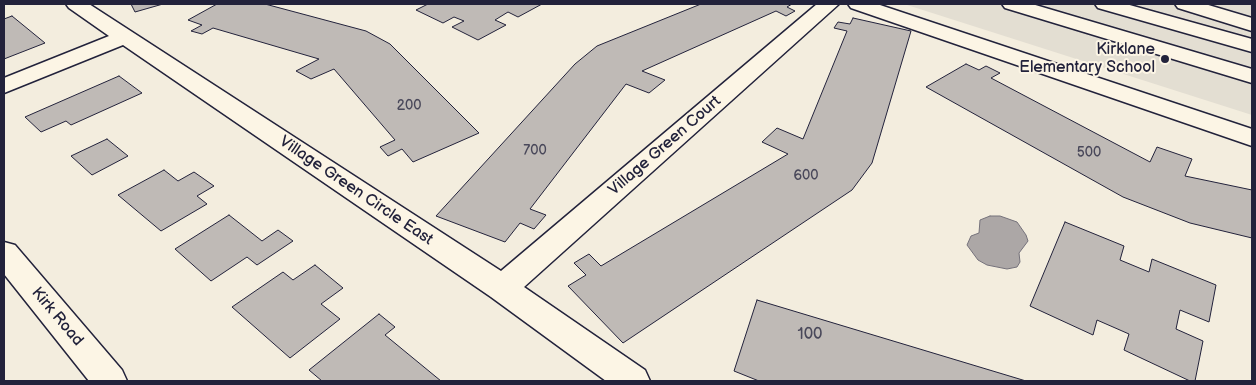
<!DOCTYPE html>
<html>
<head>
<meta charset="utf-8">
<style>
	body { margin:0 }
	#map { position:relative; width:1256px; height:385px; overflow:hidden; background:#f3edde; font-family:"Balsamiq Sans",sans-serif }
	canvas { display:block }
	.frame { position:absolute; inset:0; border:5px solid #22223b; pointer-events:none }
</style>
</head>
<body>
<div id="map">
<canvas width="1256" height="385"></canvas>
<div class="frame"></div>
</div>
<script>
const ctx = document.querySelector('canvas').getContext('2d');
ctx.lineJoin = 'round';
function fill(path, color) { ctx.fillStyle = color; ctx.fill(path, 'evenodd'); }
const poly = rows => new Path2D(rows.map(r => 'M' + r).join(''));
function strokePath(path, color, width, dash) { ctx.strokeStyle = color; ctx.lineWidth = width; ctx.lineCap = dash ? 'butt' : 'round'; ctx.setLineDash(dash || []); ctx.stroke(path); }
function drawText(font, color, halo, rows, align = 'center') {
  ctx.font = font + ' "Balsamiq Sans",sans-serif'; ctx.lineWidth = 4; ctx.setLineDash([]); ctx.textBaseline = 'middle'; ctx.strokeStyle = halo; ctx.fillStyle = color; for (const [text, x, y, turn = 0] of rows) {
    ctx.save(); ctx.translate(x, y); ctx.rotate((+turn || 0) * Math.PI / 180); ctx.textAlign = isNaN(turn) ? turn : align; if (halo) ctx.strokeText(text, 0, 0); ctx.fillText(text, 0, 0); ctx.restore();
  }
}
fill(poly([
	[904,4,1252,4,1252,115]
]), '#e3ded2');
const water = poly([
	[990,216,1000,216,1017,222,1026,235,1028,241,1019,253,1020,262,1017,267,1007,269,987,265,978,260,967,245,971,236,979,233,980,220,990,216]
]);
fill(water, '#aca7a6');
strokePath(water, '#75727b', 1);
const building = poly([
	[131,4,163,4,135,12,131,4],
	[217,4,265,4,366,31,390,44,479,133,413,162,402,149,388,156,380,147,395,140,334,69,311,79,296,71,319,59,213,28,202,34,191,31,202,25,188,20,217,4],
	[428,4,542,4,518,17,508,12,495,20,506,25,478,40,452,27,464,21,454,17,443,23,416,10,428,4],
	[701,4,792,4,787,7,795,11,786,16,776,11,642,71,665,80,649,93,626,84,530,209,546,215,534,229,520,223,505,242,436,216,575,64,597,46,701,4],
	[12,16,45,43,4,59,4,19,12,16],
	[853,18,911,31,872,163,852,190,623,343,568,286,586,275,574,263,589,254,601,266,788,154,762,142,777,128,803,139,847,31,834,28,838,22,850,24,853,18],
	[966,64,979,70,986,66,1000,73,991,78,1150,162,1157,147,1192,159,1185,176,1252,190,1252,238,1190,223,1123,197,926,87,966,64],
	[119,76,142,93,71,125,66,121,41,132,25,117,119,76],
	[107,139,128,156,92,175,71,156,107,139],
	[164,170,178,181,194,172,214,186,197,196,207,204,161,231,118,195,164,170],
	[229,215,262,241,278,230,293,241,257,265,247,257,211,281,175,249,229,215],
	[1065,222,1124,246,1120,260,1149,272,1152,259,1216,285,1209,322,1180,310,1176,329,1203,341,1195,381,1190,381,1124,350,1129,334,1097,320,1093,335,1030,306,1065,222],
	[315,265,343,288,321,304,340,319,290,358,232,307,283,272,293,280,315,265],
	[757,300,1026,381,759,381,734,371,757,300],
	[379,314,395,327,385,335,441,381,322,381,309,370,379,314]
]);
fill(building, '#bfbab6');
strokePath(building, '#22223b', 1);
const minor = poly([
	[66,4,89,4,501,271,817,4,839,4,524,287,645,370,650,381,606,381,491,297,123,45,4,93,4,78,109,36,69,8,66,4],
	[848,4,877,4,1252,129,1252,146,851,8,848,4],
	[1002,4,1032,4,1252,69,1252,83,1005,8,1002,4],
	[1095,4,1126,4,1252,39,1252,52,1098,8,1095,4],
	[1175,4,1205,4,1252,18,1252,31,1178,8,1175,4],
	[4,242,15,245,122,370,127,381,89,381,4,274,4,242]
]);
strokePath(minor, '#22223b', 3);
fill(minor, '#fcf5e5');
for (const [x, y, r, color] of [
	[1165,59,5,"#22223b"]
]) { const dot = new Path2D(); dot.arc(x, y, r, 0, 2 * Math.PI); ctx.fillStyle = color; ctx.fill(dot); strokePath(dot, '#fcf5e5', 2); }
drawText('14px', '#49485a', null, [
	["200",409,106],
	["700",535,151],
	["500",1089,153],
	["600",806,176]
]);
drawText('16px', '#22223b', '#fcf5e5', [
	["Kirklane",1155,50],
	["Elementary School",1155,68]
], 'right');
drawText('16px', '#22223b', '#fcf5e5', [
	["Village Green Court",665,146,-41],
	["Village Green Circle East",356,191,34],
	["Kirk Road",57,317,50]
]);
drawText('16px', '#49485a', null, [
	["100",810,335]
]);
</script>
</body>
</html>
